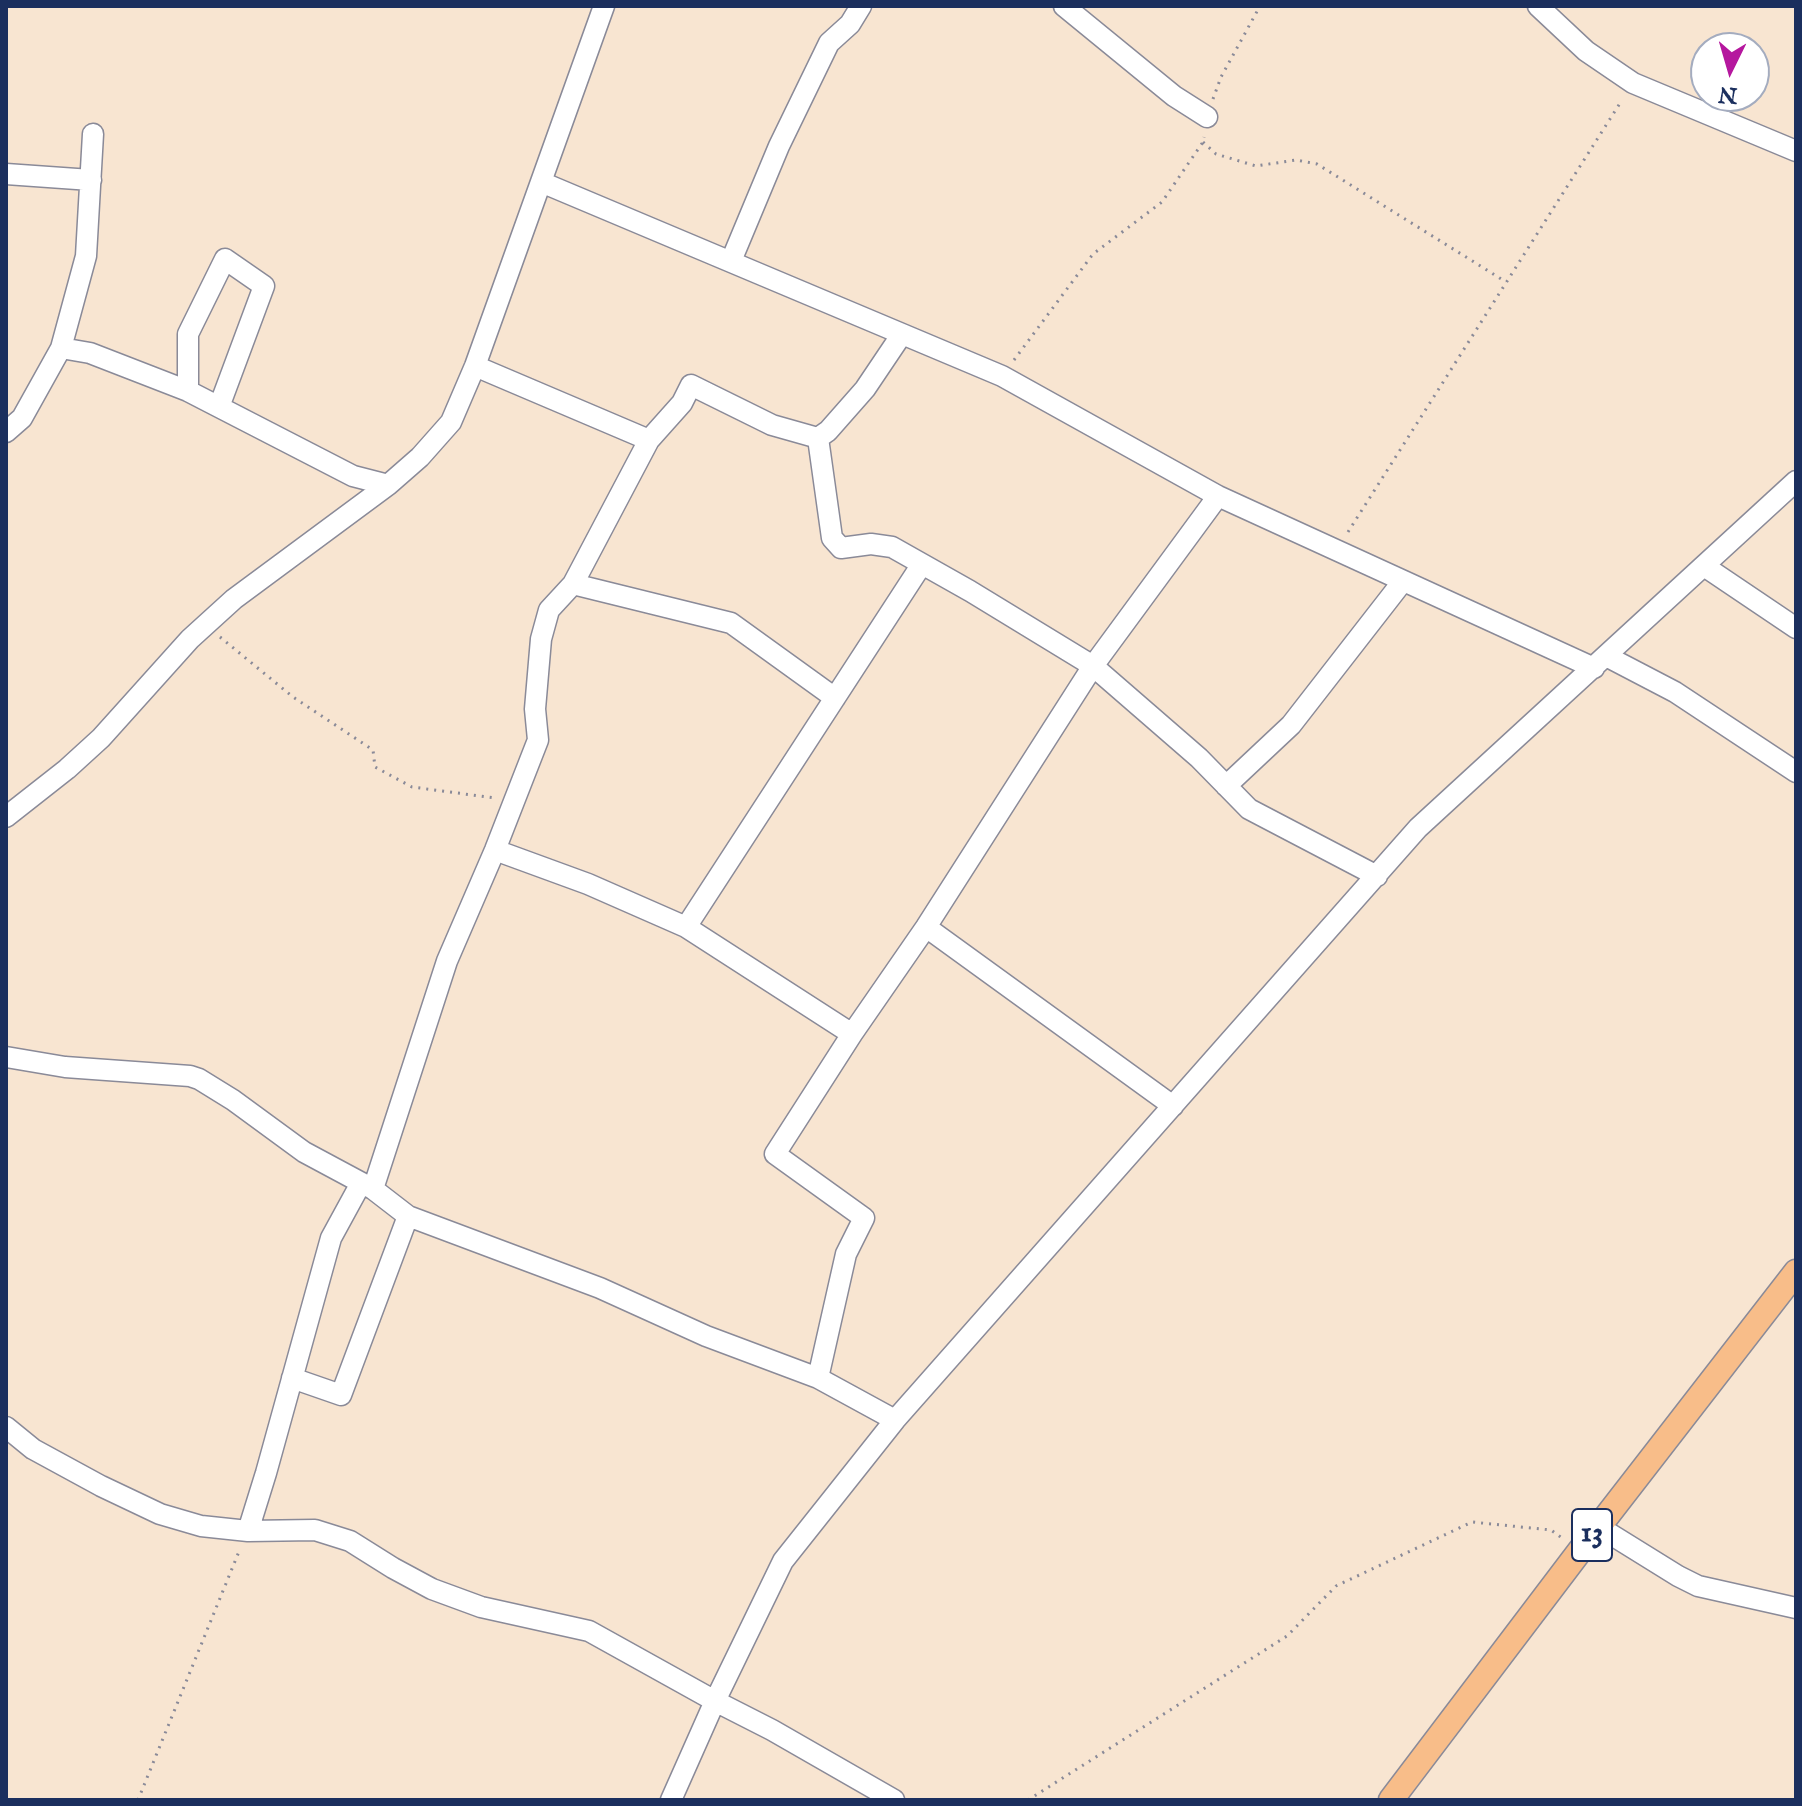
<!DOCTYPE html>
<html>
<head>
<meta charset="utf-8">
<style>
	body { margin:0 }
	#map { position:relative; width:1802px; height:1806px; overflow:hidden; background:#f8e5d1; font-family:"IM FELL English",serif }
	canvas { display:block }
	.frame { position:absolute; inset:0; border:8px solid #1b2f5e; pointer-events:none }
	.north { position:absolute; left:1690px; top:32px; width:80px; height:80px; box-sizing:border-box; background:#fff; border:2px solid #a4acbf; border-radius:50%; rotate:185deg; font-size:22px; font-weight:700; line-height:32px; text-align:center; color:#1b2f5e }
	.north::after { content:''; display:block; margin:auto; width:28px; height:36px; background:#b5179e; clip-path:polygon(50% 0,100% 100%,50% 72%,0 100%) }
</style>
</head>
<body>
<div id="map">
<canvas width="1802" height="1806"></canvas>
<div class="frame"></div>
<div class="north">N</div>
</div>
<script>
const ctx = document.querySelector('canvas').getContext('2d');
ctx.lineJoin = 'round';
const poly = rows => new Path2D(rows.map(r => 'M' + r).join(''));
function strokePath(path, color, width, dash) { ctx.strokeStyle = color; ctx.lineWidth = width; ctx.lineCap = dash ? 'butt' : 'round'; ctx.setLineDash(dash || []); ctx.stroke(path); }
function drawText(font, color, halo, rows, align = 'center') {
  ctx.font = font + ' "IM FELL English",serif'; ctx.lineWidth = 6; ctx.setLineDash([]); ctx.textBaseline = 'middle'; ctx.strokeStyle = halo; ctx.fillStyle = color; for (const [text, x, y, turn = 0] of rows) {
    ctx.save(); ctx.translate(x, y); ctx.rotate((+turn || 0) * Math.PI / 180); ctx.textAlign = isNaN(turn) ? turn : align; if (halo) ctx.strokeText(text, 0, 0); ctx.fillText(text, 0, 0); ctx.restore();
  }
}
const minor = poly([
	[1064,6,1174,96,1207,117],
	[1538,6,1586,51,1633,83,1796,151],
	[6,174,91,180],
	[541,182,1002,376,1218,496,1594,668],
	[731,261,779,146,829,43,850,24,861,6],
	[61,348,90,353,188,391,353,476,388,485],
	[475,366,649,440],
	[188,391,188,334,225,259,264,286,219,407],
	[6,432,22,418,61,348,86,256,93,134],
	[818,438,832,538,841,548,871,544,892,547,970,591,1093,666,1199,758,1249,809,1377,876],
	[1704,566,1796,628],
	[573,584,731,623,835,698],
	[1606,656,1675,692,1796,772],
	[1226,786,1291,725,1403,581],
	[6,817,67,769,101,738,190,639,234,599,388,485,420,457,451,422,475,366,604,6],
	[495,850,588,884,686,927,852,1034],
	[686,927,922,564],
	[926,927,1173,1106],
	[6,1057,65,1067,190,1076,199,1079,233,1100,304,1152,373,1189,408,1216,600,1288,706,1336,818,1378,895,1420],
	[373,1189,447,961,495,850,538,740,535,709,541,639,549,610,573,584,649,440,682,403,691,385,772,425,818,438,828,431,865,389,902,334],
	[292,1378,341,1395,408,1216],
	[818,1378,846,1254,864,1218,775,1154,852,1034,926,927,1093,666,1218,496],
	[6,1427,33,1449,101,1486,160,1514,201,1526,248,1531,315,1530,350,1541,393,1568,432,1589,481,1607,589,1631,715,1701,772,1730,894,1800],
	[1599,1527,1678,1576,1698,1586,1796,1608],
	[248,1531,266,1473,331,1238,361,1183],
	[671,1800,715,1701,783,1561,895,1420,1418,828,1796,481]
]);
const major = poly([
	[1391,1800,1579,1552,1796,1272]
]);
strokePath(minor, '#8a8a98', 23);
strokePath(major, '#8a8a98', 27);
strokePath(poly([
	[1213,99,1221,77,1260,6],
	[1203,142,1216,154,1256,166,1296,160,1317,164,1506,282],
	[1014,360,1093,254,1162,202,1203,142,1204,137],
	[1348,532,1622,100],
	[220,637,293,697,373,750,375,767,412,787,495,798],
	[138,1800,240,1549],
	[1028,1800,1287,1636,1336,1586,1472,1522,1551,1530,1562,1538]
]), '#8a8a98', 3, [2, 6]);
strokePath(minor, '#fff', 20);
strokePath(major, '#f8bd89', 24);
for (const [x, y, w] of [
	[1592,1535,40]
]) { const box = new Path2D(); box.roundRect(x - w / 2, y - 26, w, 52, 6); ctx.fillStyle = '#fff'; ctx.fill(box); strokePath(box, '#1b2f5e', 2); }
drawText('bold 30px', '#1b2f5e', null, [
	["13",1592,1535]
]);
</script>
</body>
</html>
